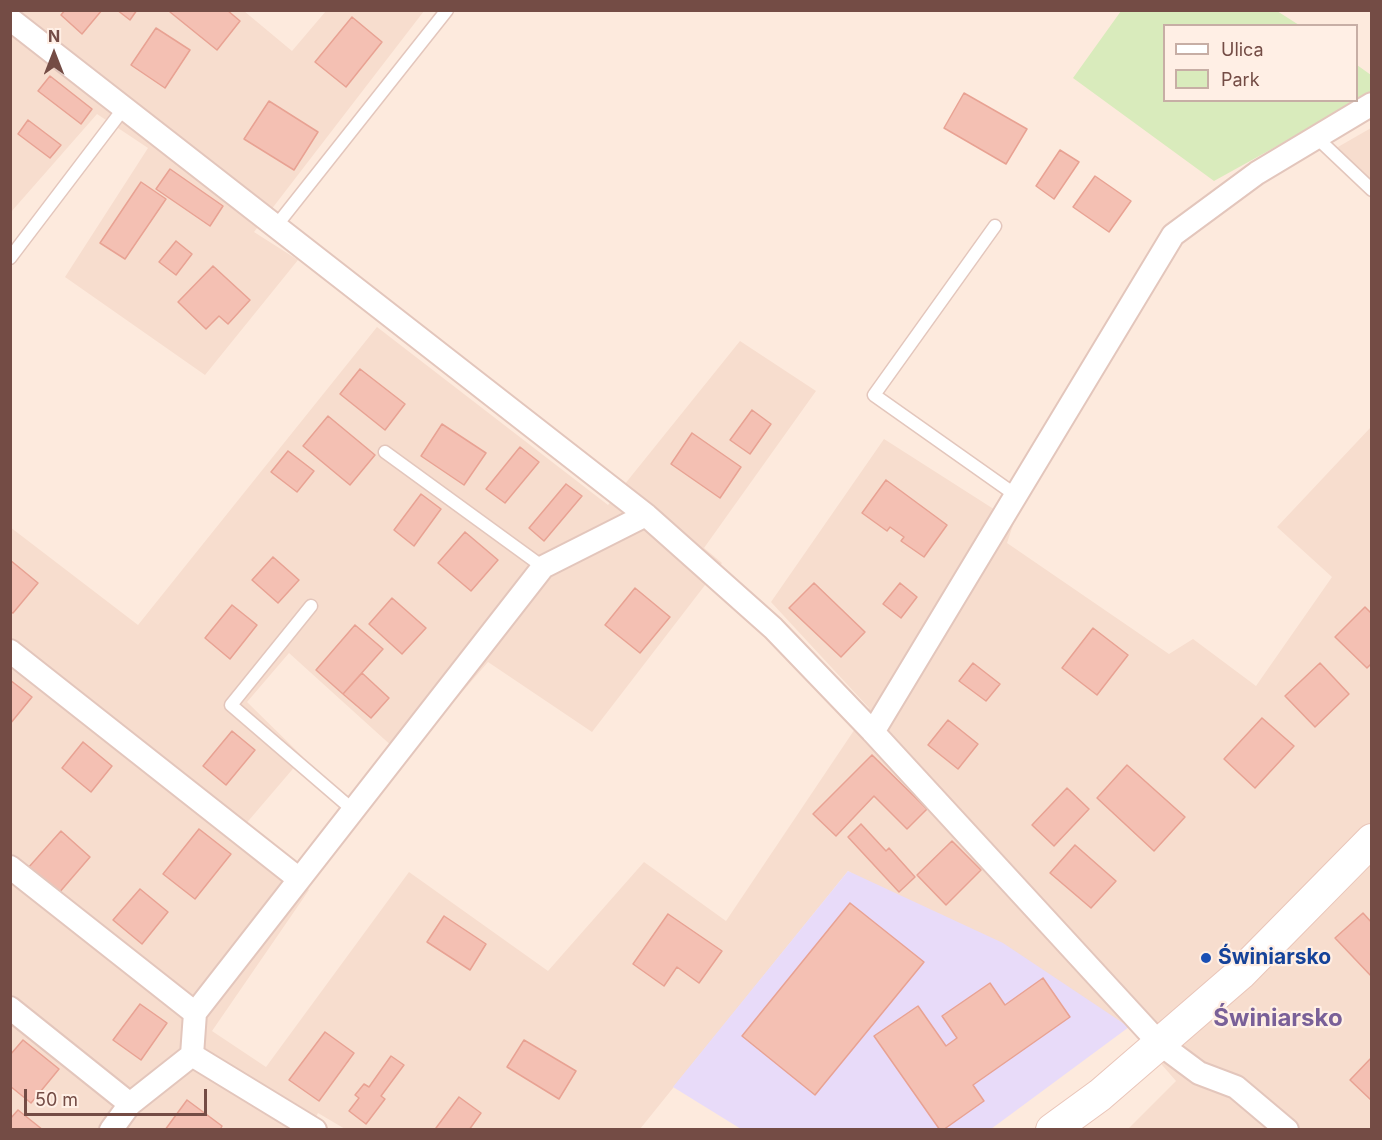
<!DOCTYPE html>
<html>
<head>
<meta charset="utf-8">
<style>
	body { margin:0 }
	#map { position:relative; width:1382px; height:1140px; overflow:hidden; background:#fdeadd; font-family:Inter,sans-serif }
	canvas { display:block }
	.frame { position:absolute; inset:0; border:12px solid #744c45; pointer-events:none }
	.legend { position:absolute; left:1163px; top:24px; width:195px; height:78px; box-sizing:border-box; background:#ffefe5; border:2px solid #c7aea5; margin:0; padding:8px 10px; list-style:none; font-size:18px; color:#744c45 }
	.legend li { display:flex; align-items:center; gap:12px; height:30px }
	.legend b { width:30px; border:2px solid #c7aea5 }
	.north { position:absolute; left:24px; top:24px; width:60px; height:60px; -webkit-text-stroke:4px #ffefe5; paint-order:stroke; rotate:0deg; font-size:16px; font-weight:700; line-height:24px; text-align:center; color:#744c45 }
	.north::after { content:''; display:block; margin:auto; width:21px; height:27px; background:#744c45; clip-path:polygon(50% 0,100% 100%,50% 72%,0 100%) }
	.scale { position:absolute; left:24px; top:1089px; width:183px; height:27px; box-sizing:border-box; border:3px solid #744c45; border-top:0; padding-left:8px; font-size:18px; line-height:21px; white-space:nowrap; color:#744c45; -webkit-text-stroke:4px #ffefe5; paint-order:stroke }
</style>
</head>
<body>
<div id="map">
<canvas width="1382" height="1140"></canvas>
<div class="frame"></div>
<ul class="legend">
<li><b style="height:8px;background:#fff"></b>Ulica</li>
<li><b style="height:16px;background:#d9ebbc"></b>Park</li>
</ul>
<div class="north">N</div>
<div class="scale">50 m</div>
</div>
<script>
const ctx = document.querySelector('canvas').getContext('2d');
ctx.lineJoin = 'round';
function fill(path, color) { ctx.fillStyle = color; ctx.fill(path, 'evenodd'); }
const poly = rows => new Path2D(rows.map(r => 'M' + r).join(''));
function strokePath(path, color, width, dash) { ctx.strokeStyle = color; ctx.lineWidth = width; ctx.lineCap = dash ? 'butt' : 'round'; ctx.setLineDash(dash || []); ctx.stroke(path); }
function drawText(font, color, halo, rows, align = 'center') {
  ctx.font = font + ' Inter,sans-serif'; ctx.lineWidth = 4.5; ctx.setLineDash([]); ctx.textBaseline = 'middle'; ctx.strokeStyle = halo; ctx.fillStyle = color; for (const [text, x, y, turn = 0] of rows) {
    ctx.save(); ctx.translate(x, y); ctx.rotate((+turn || 0) * Math.PI / 180); ctx.textAlign = isNaN(turn) ? turn : align; if (halo) ctx.strokeText(text, 0, 0); ctx.fillText(text, 0, 0); ctx.restore();
  }
}
fill(poly([
	[11,11,244,11,292,51,326,11,424,11,254,232,298,260,205,375,65,277,148,148,97,114,11,212],
	[1371,128,1371,188,1331,151],
	[377,327,608,505,740,341,816,391,704,548,722,563,592,732,488,662,405,758,289,653,247,702,303,757,244,826,309,890,212,1031,266,1067,409,872,548,971,644,862,726,921,869,708,771,602,884,439,1014,522,1007,543,1169,654,1193,639,1256,686,1332,577,1277,527,1371,427,1371,1129,1128,1129,1176,1081,1129,1027,848,871,640,1129,345,1129,318,1113,310,1129,11,1129,10,527,138,625]
]), '#f7ddce');
fill(poly([
	[848,871,1003,943,1129,1027,991,1129,741,1129,673,1087]
]), '#e8dbf9');
fill(poly([
	[1121,11,1277,11,1299,25,1164,26,1164,100,1356,100,1357,65,1371,75,1371,94,1214,181,1073,78]
]), '#d9ebbc');
const building = poly([
	[65,10,102,10,82,34,61,15,65,10],
	[117,10,137,10,130,20,117,10],
	[172,10,227,10,240,21,217,50,170,12,172,10],
	[352,17,382,42,346,87,315,62,352,17],
	[156,28,190,50,165,88,131,65,156,28],
	[50,76,92,109,81,124,38,91,50,76],
	[964,93,1027,129,1006,164,944,128,964,93],
	[269,101,318,132,294,170,244,139,269,101],
	[28,120,61,145,50,158,18,134,28,120],
	[1060,150,1079,162,1054,199,1036,186,1060,150],
	[170,169,223,206,210,226,156,189,170,169],
	[1095,176,1131,201,1109,232,1073,207,1095,176],
	[141,182,166,199,125,259,100,243,141,182],
	[176,241,192,254,176,275,159,262,176,241],
	[213,266,250,300,228,324,219,316,206,329,178,302,213,266],
	[360,369,405,404,385,430,340,394,360,369],
	[752,410,771,424,750,454,730,440,752,410],
	[328,416,375,455,350,485,303,446,328,416],
	[442,424,486,453,464,485,421,456,442,424],
	[692,433,741,467,720,498,671,464,692,433],
	[520,447,539,462,505,503,486,489,520,447],
	[288,451,314,471,297,492,271,472,288,451],
	[886,480,947,525,924,557,901,541,904,537,890,527,887,531,862,513,886,480],
	[566,484,582,496,544,541,529,528,566,484],
	[421,494,441,509,414,546,394,530,421,494],
	[465,532,498,560,471,591,438,563,465,532],
	[273,557,299,580,278,603,252,580,273,557],
	[10,560,38,583,13,613,10,612,10,560],
	[814,583,865,632,841,657,789,608,814,583],
	[900,583,917,597,901,618,883,604,900,583],
	[635,588,670,617,640,653,605,625,635,588],
	[392,598,426,628,402,654,369,624,392,598],
	[232,605,257,625,230,659,205,638,232,605],
	[1365,607,1372,614,1372,663,1367,668,1335,637,1365,607],
	[355,625,383,649,343,694,316,670,355,625],
	[1093,628,1128,655,1097,695,1062,668,1093,628],
	[973,663,1000,684,986,701,959,681,973,663],
	[1320,663,1349,694,1315,727,1285,696,1320,663],
	[362,673,389,698,371,718,343,694,362,673],
	[10,680,32,697,10,724,10,680],
	[1262,718,1294,746,1255,788,1224,759,1262,718],
	[948,720,978,744,958,769,928,745,948,720],
	[232,731,255,750,226,785,203,766,232,731],
	[83,742,112,766,91,792,62,768,83,742],
	[872,755,927,809,907,829,874,796,836,836,813,814,872,755],
	[1127,765,1185,817,1154,851,1097,798,1127,765],
	[1067,788,1089,809,1054,846,1032,825,1067,788],
	[861,824,886,851,889,848,915,877,899,892,848,837,861,824],
	[199,829,231,854,195,899,163,874,199,829],
	[61,831,90,857,58,894,28,868,61,831],
	[952,841,981,870,946,905,917,875,952,841],
	[1075,845,1116,881,1091,908,1050,873,1075,845],
	[140,889,168,912,142,944,113,920,140,889],
	[850,903,924,962,815,1095,742,1036,850,903],
	[1363,913,1372,923,1372,977,1335,938,1363,913],
	[668,914,722,951,699,983,677,967,664,986,633,964,668,914],
	[444,916,486,944,470,970,427,942,444,916],
	[1043,978,1070,1017,973,1085,984,1101,943,1130,940,1130,874,1036,918,1006,946,1046,957,1038,942,1016,990,983,1005,1005,1043,978],
	[140,1004,167,1023,141,1060,113,1040,140,1004],
	[325,1032,354,1053,319,1101,289,1080,325,1032],
	[23,1040,59,1069,31,1103,10,1086,10,1055,23,1040],
	[524,1040,576,1071,559,1099,507,1067,524,1040],
	[391,1056,404,1065,381,1096,385,1099,366,1124,349,1111,359,1098,355,1095,364,1084,369,1087,391,1056],
	[1372,1057,1372,1101,1350,1080,1372,1057],
	[459,1097,481,1113,469,1130,438,1130,436,1128,459,1097],
	[187,1100,222,1126,220,1130,165,1130,187,1100],
	[18,1110,43,1130,10,1130,10,1119,18,1110]
]);
fill(building, '#f4c0b3');
strokePath(building, '#e8a293', 1.5);
const lane = poly([
	[1316,137,1372,190],
	[276,226,447,10],
	[995,226,874,395,1017,496],
	[10,258,124,108],
	[385,452,543,567],
	[311,606,231,705,353,810]
]);
const street = poly([
	[10,19,646,515,773,628,873,732,1160,1044,1199,1073,1236,1087,1287,1130],
	[10,651,299,879],
	[873,732,1173,235,1257,173,1372,104],
	[10,867,195,1013],
	[10,1008,130,1104],
	[192,1055,315,1130],
	[111,1130,130,1104,192,1055,195,1013,543,567,646,515]
]);
const secondary = poly([
	[1052,1130,1100,1095,1240,974,1372,840]
]);
strokePath(lane, '#e3c6bc', 15);
strokePath(street, '#e3c6bc', 26);
strokePath(secondary, '#e9c5b9', 34);
strokePath(lane, '#fff', 12);
strokePath(street, '#fff', 22);
strokePath(secondary, '#fff', 32);
for (const [x, y, r, color] of [
	[1206,958,6,"#1a4fb4"]
]) { const dot = new Path2D(); dot.arc(x, y, r, 0, 2 * Math.PI); ctx.fillStyle = color; ctx.fill(dot); strokePath(dot, '#ffefe5', 2); }
drawText('bold 21px', '#164399', '#ffefe5', [
	["Świniarsko",1218,958]
], 'left');
drawText('bold 24px', '#796098', '#ffefe5', [
	["Świniarsko",1278,1019]
]);
</script>
</body>
</html>
